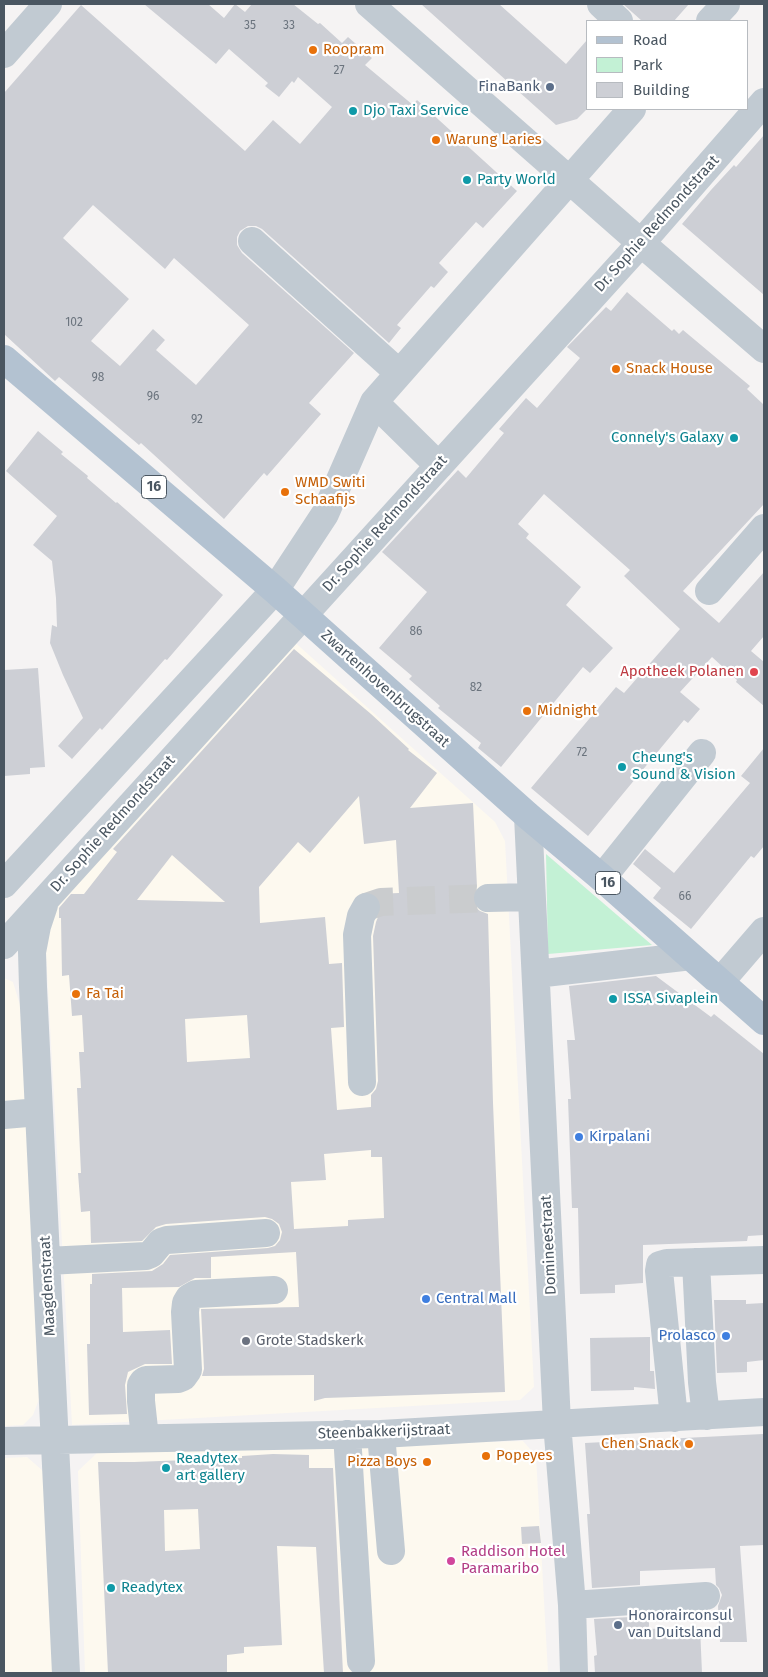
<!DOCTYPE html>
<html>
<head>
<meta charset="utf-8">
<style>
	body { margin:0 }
	#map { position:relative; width:768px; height:1677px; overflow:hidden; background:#f5f3f3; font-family:"Fira Sans",sans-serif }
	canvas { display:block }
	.frame { position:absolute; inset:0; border:5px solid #4a5661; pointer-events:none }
	.legend { position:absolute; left:586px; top:20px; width:162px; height:90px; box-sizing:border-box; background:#fff; border:1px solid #b7bbc0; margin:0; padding:6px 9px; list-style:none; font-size:15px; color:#4a5661 }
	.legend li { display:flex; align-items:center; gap:10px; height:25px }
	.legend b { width:25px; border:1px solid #b7bbc0 }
</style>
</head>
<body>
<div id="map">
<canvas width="768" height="1677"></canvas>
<div class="frame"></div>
<ul class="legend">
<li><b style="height:6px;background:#b3c2d1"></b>Road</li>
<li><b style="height:14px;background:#c3f1d5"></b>Park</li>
<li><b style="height:14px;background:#cdcfd5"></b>Building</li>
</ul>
</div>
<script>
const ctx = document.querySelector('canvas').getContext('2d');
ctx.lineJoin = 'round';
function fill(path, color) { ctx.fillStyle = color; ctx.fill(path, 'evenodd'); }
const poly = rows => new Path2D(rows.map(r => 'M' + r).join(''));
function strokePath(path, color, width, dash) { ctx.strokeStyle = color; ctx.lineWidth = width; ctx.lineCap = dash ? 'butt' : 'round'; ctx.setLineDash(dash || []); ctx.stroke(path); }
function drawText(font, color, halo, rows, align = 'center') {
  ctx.font = font + ' "Fira Sans",sans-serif'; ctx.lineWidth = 4.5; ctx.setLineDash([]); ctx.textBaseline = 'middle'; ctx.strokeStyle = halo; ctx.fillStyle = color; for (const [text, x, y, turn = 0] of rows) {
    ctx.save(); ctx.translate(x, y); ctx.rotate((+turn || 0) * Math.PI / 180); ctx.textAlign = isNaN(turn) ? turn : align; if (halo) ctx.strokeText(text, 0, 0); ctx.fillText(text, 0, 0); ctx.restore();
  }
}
fill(poly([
	[290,638,495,822,505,841,534,1387,520,1400,72,1425,45,934,55,896],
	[4,978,13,982,20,1005,41,1394,33,1415,23,1425,4,1426],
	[523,1441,536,1456,548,1673,85,1673,78,1471,97,1453],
	[27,1457,43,1471,53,1673,4,1673,4,1458]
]), '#fdf9ef');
fill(poly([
	[546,854,652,945,548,954]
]), '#c3f1d5');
fill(poly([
	[144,4,208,4,224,18,235,4,245,12,252,4,293,4,318,24,320,23,342,43,348,37,372,58,365,65,413,105,417,100,517,191,483,228,476,222,439,263,448,272,434,288,431,286,397,325,401,328,389,343,262,229,256,226,248,226,240,231,237,237,237,245,242,253,354,353,309,403,321,414,267,476,264,473,224,519,141,443,139,445,59,377,55,381,4,334,4,93,81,5,245,151,273,120,300,144,332,107,298,77,294,83,292,81,279,97,265,86,268,83,229,49,216,64],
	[93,205,165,269,174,258,249,325,196,385,156,350,165,340,153,329,120,366,91,341,129,299,63,238],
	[421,4,499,4,566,64,587,40,587,109,577,119,556,125],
	[623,4,689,4,674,21,642,21],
	[764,135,764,295,682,224,711,190,734,165,736,167],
	[627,292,672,331,674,329,679,334,683,330,750,386,747,389,764,405,764,504,683,591,719,623,764,572,764,636,751,651,764,662,764,706,736,682,737,680,712,657,680,692,700,709,688,723,684,720,588,836,531,788,616,687,624,693,680,629,624,576,630,570,544,494,518,524,529,534,526,538,581,587,566,605,613,648,590,673,583,667,501,767,478,748,481,743,438,708,440,706,409,679,412,676,379,648,427,592,382,552,458,470,466,478,504,433,499,429,526,398,537,408,580,358,567,347,606,307,611,311],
	[38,431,63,452,61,454,88,476,87,478,116,503,117,502,223,595,167,660,165,659,102,730,100,728,72,759,58,746,83,718,63,675,50,643,52,625,57,627,56,598,52,561,33,545,57,516,6,471],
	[294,649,371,714,409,749,408,750,437,773,410,808,473,803,477,887,474,891,472,899,474,906,480,911,488,914,493,1103,505,1392,325,1398,314,1401,314,1375,202,1376,204,1369,201,1309,299,1307,296,1252,211,1257,211,1278,195,1278,179,1287,122,1288,123,1332,170,1330,172,1364,145,1364,128,1372,125,1385,127,1414,89,1415,87,1344,90,1344,90,1284,92,1284,92,1274,152,1271,163,1264,170,1255,268,1248,275,1246,280,1240,282,1232,279,1224,272,1219,265,1217,166,1224,156,1227,142,1241,91,1243,90,1211,81,1212,78,1173,81,1173,77,1088,81,1088,79,1052,84,1052,82,1015,72,1016,69,975,62,976,61,918,59,918,59,908,71,894,84,894,117,852,113,849],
	[359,796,364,844,396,840,399,893,375,894,380,899,382,907,376,922,373,936,378,1081,376,1089,371,1095,371,1107,337,1110,331,1028,344,1027,342,963,329,964,325,917,260,923,259,887,298,842,310,853],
	[172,855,225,902,137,900],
	[247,1015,250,1058,187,1062,185,1019],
	[371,1150,371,1157,382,1157,384,1218,348,1220,348,1226,294,1229,291,1182,326,1180,324,1154],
	[38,668,45,767,30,768,30,774,4,776,4,670],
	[764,748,764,846,754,858,751,856,691,929,653,898,661,888,633,864,645,849,674,873,750,783,741,776],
	[656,976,711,1017,714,1014,764,1054,764,1235,748,1236,747,1241,643,1245,643,1283,615,1285,615,1293,580,1294,578,1208,572,1208,568,1099,571,1099,567,1040,575,1040,569,986],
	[714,1300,746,1300,746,1304,764,1303,764,1360,747,1362,747,1372,717,1373],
	[650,1337,650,1371,654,1371,655,1389,634,1387,634,1390,591,1391,590,1338],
	[763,1434,764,1545,740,1546,747,1642,720,1642,718,1606,722,1595,719,1588,716,1585,715,1568,640,1571,640,1585,592,1588,587,1514,590,1514,585,1443],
	[273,1454,309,1455,309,1468,333,1468,343,1673,324,1673,316,1547,277,1546,282,1645,244,1647,244,1653,227,1655,227,1673,108,1673,98,1462,134,1462,242,1458,242,1456],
	[198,1509,200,1549,165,1551,164,1510],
	[539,1526,541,1543,522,1544,521,1527],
	[649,1616,649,1629,700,1627,702,1673,595,1673,594,1656,597,1655,594,1619]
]), '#cdcfd5');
strokePath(poly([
	[366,907,381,902,488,898]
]), '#caccce', 28, [28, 14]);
strokePath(poly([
	[369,4,641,243,764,349],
	[601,4,619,21],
	[710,21,726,4],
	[4,54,48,4],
	[252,241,399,373],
	[374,402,439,466],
	[709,591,764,528],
	[528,816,557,1423,572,1605,574,1673],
	[602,878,702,753],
	[4,884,275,590,325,514,374,402,632,109],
	[488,898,531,897],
	[44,905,37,926,32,952,33,987,66,1673],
	[4,945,641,243,764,102],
	[536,974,683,957,686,953],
	[720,982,764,931],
	[362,1082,357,935,361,916,366,907],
	[4,1115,39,1112],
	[47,1261,146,1256,151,1254,161,1242,167,1240,266,1233],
	[696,1262,702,1382,706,1416],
	[674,1418,659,1271,660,1265,667,1263,764,1260],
	[347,1434,361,1661],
	[381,1434,391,1551],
	[145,1438,141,1401,141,1385,143,1382,146,1380,178,1379,183,1377,188,1370,185,1312,186,1303,189,1298,196,1294,274,1290],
	[4,1441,381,1434,764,1412],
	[572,1605,706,1596]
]), '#c1cad2', 28);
strokePath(poly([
	[4,359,275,590,528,816,602,878,764,1021]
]), '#b3c2d1', 28);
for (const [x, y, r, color] of [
	[313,50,5,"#e8710a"],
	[550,87,5,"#5c6f8a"],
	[353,111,5,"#0f9aa8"],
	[436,140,5,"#e8710a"],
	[467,180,5,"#0f9aa8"],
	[616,369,5,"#e8710a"],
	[734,438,5,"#0f9aa8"],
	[285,492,5,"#e8710a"],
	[754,672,5,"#e0444e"],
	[527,711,5,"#e8710a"],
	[622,767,5,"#0f9aa8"],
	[76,994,5,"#e8710a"],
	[613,999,5,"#0f9aa8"],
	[579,1137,5,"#3f7fe0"],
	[426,1299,5,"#3f7fe0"],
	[726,1336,5,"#3f7fe0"],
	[246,1341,5,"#6b7280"],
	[689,1444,5,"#e8710a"],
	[486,1456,5,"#e8710a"],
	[427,1462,5,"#e8710a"],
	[166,1468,5,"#0f9aa8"],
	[451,1561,5,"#d1479c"],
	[111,1588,5,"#0f9aa8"],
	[618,1625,5,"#5c6f8a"]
]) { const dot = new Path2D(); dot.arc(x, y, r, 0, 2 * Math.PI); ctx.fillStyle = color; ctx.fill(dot); strokePath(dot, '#fff', 2); }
drawText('12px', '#6b747e', null, [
	["35",250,26],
	["33",289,26],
	["27",339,71],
	["102",74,323],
	["98",98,378],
	["96",153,397],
	["92",197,420],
	["86",416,632],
	["82",476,688],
	["72",582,753],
	["66",685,897]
]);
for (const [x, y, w] of [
	[154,487,25],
	[608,883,25]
]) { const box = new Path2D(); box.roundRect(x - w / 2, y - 11.5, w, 23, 4); ctx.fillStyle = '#fff'; ctx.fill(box); strokePath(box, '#4a5661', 1); }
drawText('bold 14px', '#4a5661', null, [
	["16",154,487],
	["16",608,883]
]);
drawText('15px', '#c56008', '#fff', [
	["Roopram",323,50],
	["Warung Laries",446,140],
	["Snack House",626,369],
	["WMD Switi",295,483],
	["Schaafijs",295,500],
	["Midnight",537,711],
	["Fa Tai",86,994],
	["Chen Snack",679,1444,"right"],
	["Popeyes",496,1456],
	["Pizza Boys",417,1462,"right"]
], 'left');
drawText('15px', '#4e5e75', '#fff', [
	["FinaBank",540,87],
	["Honorairconsul",628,1616,"left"],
	["van Duitsland",628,1633,"left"]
], 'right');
drawText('15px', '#0d838f', '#fff', [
	["Djo Taxi Service",363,111],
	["Party World",477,180],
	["Connely's Galaxy",724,438,"right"],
	["Cheung's",632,758],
	["Sound & Vision",632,775],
	["ISSA Sivaplein",623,999],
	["Readytex",176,1459],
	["art gallery",176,1476],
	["Readytex",121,1588]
], 'left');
drawText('15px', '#4a5661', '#fff', [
	["Dr. Sophie Redmondstraat",657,224,-48],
	["Dr. Sophie Redmondstraat",385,524,-48],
	["Zwartenhovenbrugstraat",385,689,42],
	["Dr. Sophie Redmondstraat",113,824,-48],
	["Domineestraat",549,1245,-93],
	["Maagdenstraat",48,1286,-93],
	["Steenbakkerijstraat",384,1432,-2]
]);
drawText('15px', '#be3a42', '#fff', [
	["Apotheek Polanen",744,672]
], 'right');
drawText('15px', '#366cbe', '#fff', [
	["Kirpalani",589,1137],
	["Central Mall",436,1299],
	["Prolasco",716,1336,"right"]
], 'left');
drawText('15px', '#5b616d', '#fff', [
	["Grote Stadskerk",256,1341]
], 'left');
drawText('15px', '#b23c85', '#fff', [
	["Raddison Hotel",461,1552],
	["Paramaribo",461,1569]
], 'left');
</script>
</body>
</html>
